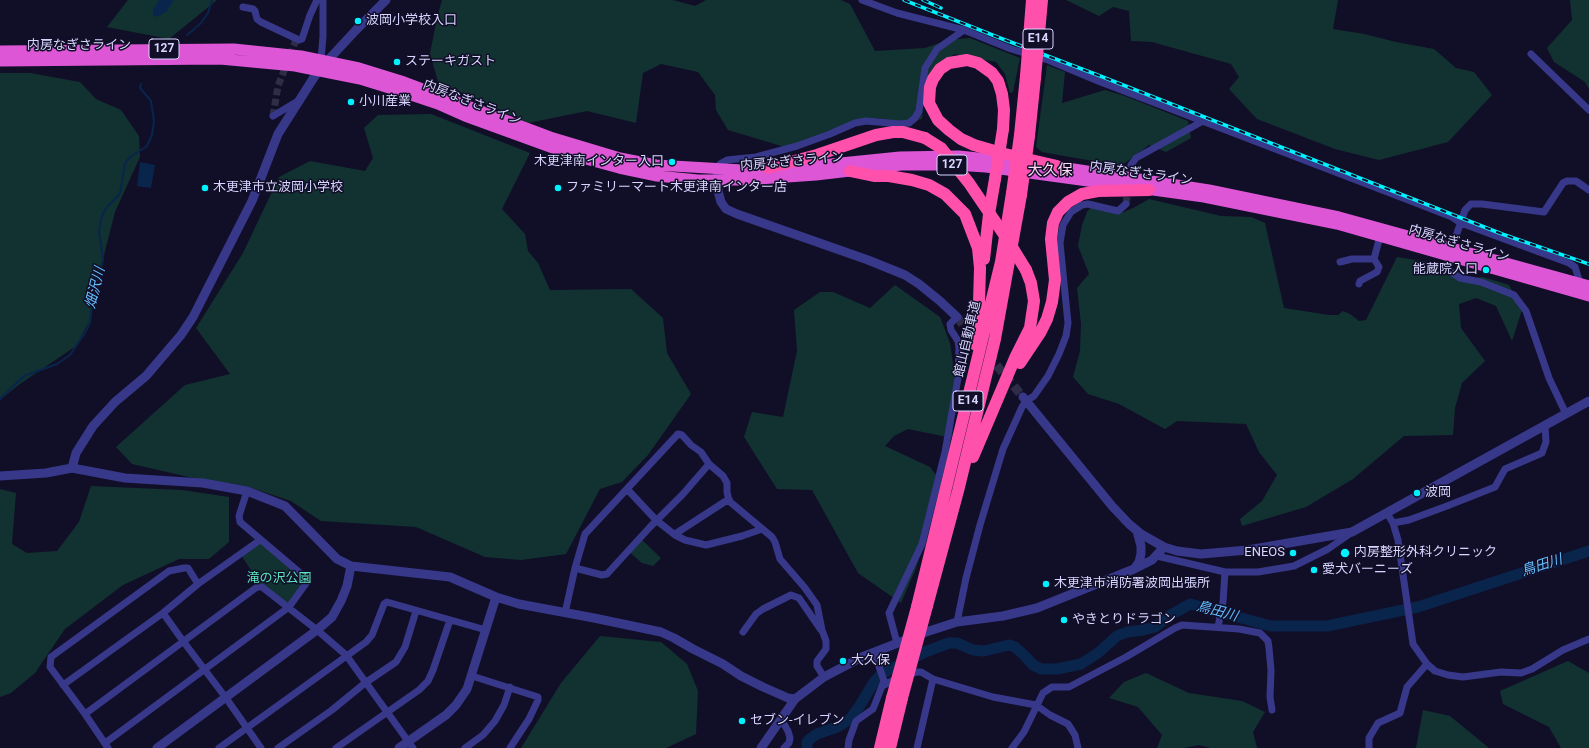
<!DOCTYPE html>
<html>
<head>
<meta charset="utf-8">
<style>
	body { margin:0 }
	canvas { display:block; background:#110e28 }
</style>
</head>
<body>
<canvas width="1589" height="748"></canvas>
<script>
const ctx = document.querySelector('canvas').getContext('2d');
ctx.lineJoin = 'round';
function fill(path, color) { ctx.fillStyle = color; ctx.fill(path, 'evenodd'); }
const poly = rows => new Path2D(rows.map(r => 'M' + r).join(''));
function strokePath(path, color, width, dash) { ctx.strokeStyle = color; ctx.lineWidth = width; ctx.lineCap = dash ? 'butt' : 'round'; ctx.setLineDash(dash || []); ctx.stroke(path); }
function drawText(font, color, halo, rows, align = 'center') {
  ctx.font = font + ' Roboto,"Noto Sans JP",sans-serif'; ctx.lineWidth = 3; ctx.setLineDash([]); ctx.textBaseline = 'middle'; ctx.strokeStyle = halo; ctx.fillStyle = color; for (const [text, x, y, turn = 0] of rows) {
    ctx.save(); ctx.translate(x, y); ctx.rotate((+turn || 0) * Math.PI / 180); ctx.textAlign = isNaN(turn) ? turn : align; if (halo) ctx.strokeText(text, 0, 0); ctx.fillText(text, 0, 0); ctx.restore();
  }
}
fill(poly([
	[128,0,217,0,169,39,107,27],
	[442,0,673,0,695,6,706,0,841,0,850,4,875,51,925,48,948,40,970,38,1020,58,1013,92,1010,93,1005,74,996,62,955,54,935,66,924,98,922,119,909,122,874,118,788,148,728,130,716,110,715,95,698,72,661,64,643,73,636,123,587,111,528,123,438,82,430,53,438,14],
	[1066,0,1338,0,1333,29,1364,34,1396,42,1434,49,1456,68,1474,72,1492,95,1448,142,1379,160,1335,149,1257,119,1229,89,1239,77,1231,64,1152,42,1131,41,1129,11,1113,7,1099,16],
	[1570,0,1589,0,1589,89,1585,82,1554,62,1547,48,1572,20],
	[1047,65,1065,72,1062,103,1105,90,1125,96,1188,121,1191,138,1166,152,1149,145,1121,166,1042,152,1036,147],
	[0,73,30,73,80,82,96,99,121,110,139,136,140,157,115,212,94,294,89,322,76,346,20,384,0,400],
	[431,114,530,153,502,209,525,234,528,251,538,263,550,290,631,289,663,318,667,353,691,394,648,455,622,482,600,489,566,554,521,560,485,557,416,527,321,521,291,501,246,486,189,477,132,464,116,447,185,385,230,374,196,328,243,253,279,177,310,161,365,171,373,158,364,128,378,115],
	[1149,199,1221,216,1251,217,1265,223,1284,308,1329,315,1338,315,1343,311,1350,314,1359,321,1366,320,1397,257,1435,263,1446,275,1474,278,1483,277,1509,285,1522,310,1512,341,1496,306,1476,298,1459,304,1461,328,1485,361,1462,383,1455,408,1453,435,1404,436,1353,479,1306,507,1242,526,1240,519,1262,501,1277,475,1259,452,1246,424,1177,421,1165,429,1119,404,1088,394,1073,377,1080,351,1081,324,1077,288,1089,274,1078,246,1082,225,1087,212,1095,202,1124,212,1135,207],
	[895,285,940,317,950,343,957,391,952,438,908,429,894,436,885,446,930,467,942,483,916,568,901,603,858,573,812,490,777,489,744,437,752,412,783,417,797,351,794,310,820,292,833,292,870,308],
	[91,486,182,490,229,497,229,542,209,559,179,559,123,585,65,629,35,673,11,693,0,697,0,489,16,493,12,544,27,553,57,551,79,522],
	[640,538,661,558,653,566,642,563,628,551],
	[260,540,307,582,289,607,262,587,241,555],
	[600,636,661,642,687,664,698,691,696,734,666,748,521,748,561,683],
	[1568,661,1589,673,1589,748,1561,748,1549,727,1503,704,1500,691],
	[1146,673,1189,693,1242,701,1265,712,1253,732,1257,748,1211,748,1199,745,1184,748,1157,748,1162,735,1138,707,1109,698,1124,682],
	[1423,710,1450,716,1489,748,1416,748]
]), '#113230');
fill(poly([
	[159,0,174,0,166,12,156,17,153,15,153,10],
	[140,162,155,165,151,188,137,186]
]), '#09254c');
strokePath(poly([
	[187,35,200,24,208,13,212,0],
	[0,399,24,376,57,364,70,355,86,331,90,323,94,288,101,270,103,259,99,231,102,216,106,208,120,194,125,163,130,157,147,146,152,135,154,121,151,101,140,88,141,84]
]), '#09254c', 2);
strokePath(poly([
	[807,748,807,742,811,738,817,734,837,727,850,719,859,707,874,682,883,673,925,652,949,643,957,643,973,650,984,651,1009,645,1015,647,1025,656,1033,665,1041,669,1057,669,1081,664,1098,653,1117,636,1127,632,1143,630,1155,627,1169,616,1190,604,1271,626,1327,626,1418,607,1589,551]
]), '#09254c', 11);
strokePath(poly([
	[273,116,278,86,296,40],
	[1126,204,1131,165]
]), '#2f2c48', 7, [7, 3.5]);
strokePath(poly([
	[957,317,977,342],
	[988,355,1023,397]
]), '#2f2c48', 9, [9, 4.5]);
strokePath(poly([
	[862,0,897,13,964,30,1011,49,1048,60,1098,81,1403,198,1452,217,1461,223,1569,263,1575,267,1580,283],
	[243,7,253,9,255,11,257,19,261,22,299,40,302,39,310,15,317,0],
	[1531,54,1589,110],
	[321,60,323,36,323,0],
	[273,116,298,101],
	[1131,165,1136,158,1203,121],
	[717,169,720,164,727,160,756,157,797,146,830,134,855,123,866,121,901,124,909,123,915,118,919,111,925,68,937,49,964,30],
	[1455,239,1465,210,1471,204,1482,204,1544,212,1563,183,1567,181,1576,181,1589,190],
	[1340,262,1352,259,1374,259],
	[1449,264,1448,270,1460,278,1481,282,1514,295,1526,311,1549,378,1566,414],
	[1359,284,1360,281,1377,272,1379,267,1374,259,1380,236],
	[627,489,656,520,675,535,685,540,706,545,742,536,762,529],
	[1387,513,1393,523,1409,520,1447,506,1495,487,1505,469,1542,453,1546,442,1545,426],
	[1393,523,1398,540,1413,644,1427,664,1435,671,1448,675,1463,677,1501,672,1521,673,1532,669,1563,650,1589,639],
	[675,534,729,499],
	[1157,556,1225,572,1223,602,1218,627],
	[575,568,602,575,607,574,650,527,683,494,709,464],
	[1225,572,1258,572,1294,566,1328,549,1351,533],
	[163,613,183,641,226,698,261,748],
	[565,613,575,568,585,534,678,434,682,435,691,445,701,452,709,464,723,476,727,483,727,492,729,501,772,537,775,542,780,559,805,588,817,605,822,630,826,641,826,649,817,661,817,666,824,677],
	[957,622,966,578,980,525,1003,449,1022,407,1026,401,1034,396,1048,376,1059,354,1066,336,1068,323,1060,243,1063,225,1071,212,1082,205,1088,204,1118,211,1126,204],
	[743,632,756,614,763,609,791,595,799,598,821,630],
	[897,643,889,613,922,544,945,452,958,378,959,348,958,341,951,330,950,324,957,317],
	[908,675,917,672,921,672,933,679,993,697,1036,705,1050,715,1068,724,1075,735,1078,748],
	[472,676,538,697,538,700,529,719,510,748],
	[63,685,163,613,198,584,260,540],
	[882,686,898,678],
	[85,714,257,587,262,587,317,630,346,655,413,748],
	[781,719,788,731,790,738,789,743,784,748],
	[105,743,289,607,307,582,306,578,240,522,239,516,247,491],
	[108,748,85,714,50,667,51,657,169,571,184,568,188,568,198,584],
	[219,748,366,642,372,635,384,604,387,602,486,630],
	[278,748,332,710,365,683,396,662,405,647,416,611],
	[336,748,419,690,428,681,433,670,450,620],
	[465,748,483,735,495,721,504,705,510,687],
	[848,748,849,740,856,721,873,709,884,681,874,652],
	[917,748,933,679],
	[1012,748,1024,732,1043,693,1052,687,1069,687,1126,657,1175,628,1182,625,1239,629,1260,633,1268,641,1269,648,1271,670,1270,697,1272,710],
	[1369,748,1369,738,1378,723,1400,713,1407,687,1427,664]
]), '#37388a', 7);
strokePath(poly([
	[717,175,718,191,721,202,726,209,737,214,868,260,905,275,919,284,940,301,957,317],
	[1023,397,1112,506,1129,524,1141,534,1164,547,1177,551,1201,554,1248,550,1352,532,1589,401],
	[72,468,76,453,93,426,115,402,146,376,181,335,193,317,252,201,278,134,318,71,356,30,386,0],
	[0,476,46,473,72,468,125,478,203,483,247,491,285,506,337,559,351,566,450,577,496,597,519,604,594,618,661,632,674,638,693,649,723,664,741,676,763,687,788,698,795,699],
	[1134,569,1139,562,1141,554,1141,546,1137,531],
	[157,748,317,630,332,617,341,601,347,586,351,566],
	[399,748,446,715,456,705,467,689,496,597],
	[761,748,795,699,824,677,862,657,926,632,957,622,1003,616,1037,608,1134,569,1152,560,1164,547]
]), '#37388a', 9);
strokePath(poly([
	[0,51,234,49,301,56,359,68,401,81,550,137,620,158,656,165,742,170,831,164,900,157,959,156,1025,163],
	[0,61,220,59,295,66,360,79,402,92,438,104,465,116,575,156,619,168,657,176,698,180,744,180,816,175,901,165,954,165,986,167,1204,197,1337,224,1589,296],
	[1048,165,1209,190,1339,217,1589,286]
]), '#dd56d6', 11);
strokePath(poly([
	[1003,129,1004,110,1002,94,998,81,992,73,978,63,967,60,949,63,940,69,933,79,930,87,929,103,938,120,949,130,961,139,974,145,1005,154,1057,166],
	[1020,135,1026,76],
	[1029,136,1035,78],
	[768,168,817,155,876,135,893,132,903,132,925,138],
	[850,171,874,176,889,176,912,180,929,185,945,194,965,214,978,248,980,268,979,304,974,344],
	[984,259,989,214,995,179],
	[1020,363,1040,333,1047,319,1052,302,1055,280,1051,239,1053,223,1058,212,1068,202,1082,194,1098,191,1149,190],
	[973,457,1015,358,1030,328,1034,301,1031,283,1026,270],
	[927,606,958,491,995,339,1021,195],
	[917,607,1001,262,1012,193],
	[880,748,892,698],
	[890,748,902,698]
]), '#ff50ac', 12);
const rail = poly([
	[904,0,1000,38,1095,74,1502,234,1589,264],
	[923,0,941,8]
]);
strokePath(rail, '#01f2ff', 3.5);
strokePath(rail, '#110e28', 2, [6]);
strokePath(poly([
	[1026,76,1032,0],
	[1035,78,1042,0],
	[925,138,941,148,969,183,1007,239,1026,270],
	[995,179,1003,129],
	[1012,193,1020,135],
	[1021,195,1029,136],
	[892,698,917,607],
	[902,698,927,606]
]), '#ff50ac', 12);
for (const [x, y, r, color] of [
	[358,21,4,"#01f2ff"],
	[397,62,4,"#01f2ff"],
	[351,102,4,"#01f2ff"],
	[672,162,4,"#01f2ff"],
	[205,188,4,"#01f2ff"],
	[558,188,4,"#01f2ff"],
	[1486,270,4,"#01f2ff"],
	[1417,493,4,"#01f2ff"],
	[1293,553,4,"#01f2ff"],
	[1345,553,5,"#01f2ff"],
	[1314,570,4,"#01f2ff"],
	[1046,584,4,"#01f2ff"],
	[1064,620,4,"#01f2ff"],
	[843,661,4,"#01f2ff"],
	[742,721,4,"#01f2ff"]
]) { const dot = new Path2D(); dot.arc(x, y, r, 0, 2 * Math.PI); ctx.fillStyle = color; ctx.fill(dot); strokePath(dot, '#110e28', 1.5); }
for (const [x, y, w] of [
	[1038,39,30],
	[164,49,30],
	[952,165,30],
	[968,401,30]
]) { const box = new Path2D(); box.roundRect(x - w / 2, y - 10, w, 20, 3); ctx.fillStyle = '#110e28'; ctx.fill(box); strokePath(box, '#d8d5ff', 1); }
drawText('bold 12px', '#d8d5ff', null, [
	["E14",1038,39],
	["127",164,49],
	["127",952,165],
	["E14",968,401]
]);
drawText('13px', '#d8d5ff', '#110e28', [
	["波岡小学校入口",366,21],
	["ステーキガスト",405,62],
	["小川産業",359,102],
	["木更津南インター入口",664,162,"right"],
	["木更津市立波岡小学校",213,188],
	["ファミリーマート木更津南インター店",566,188],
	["能蔵院入口",1478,270,"right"],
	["波岡",1425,493],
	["ENEOS",1285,553,"right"],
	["内房整形外科クリニック",1354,553],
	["愛犬バーニーズ",1322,570],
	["木更津市消防署波岡出張所",1054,584],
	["やきとりドラゴン",1072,620],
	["大久保",851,661],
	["セブン-イレブン",750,721]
], 'left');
drawText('13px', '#d8d5ff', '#110e28', [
	["内房なぎさライン",79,46],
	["内房なぎさライン",472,103,21],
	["内房なぎさライン",792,162,-5],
	["内房なぎさライン",1141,174,8],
	["内房なぎさライン",1459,244,16],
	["館山自動車道",968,339,-77]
]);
drawText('13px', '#5ae6bd', '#110e28', [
	["滝の沢公園",279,579]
]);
drawText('italic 14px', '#63beff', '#110e28', [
	["畑沢川",96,288,-76],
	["鳥田川",1542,566,-18],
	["鳥田川",1217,612,15]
]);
drawText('15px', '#ffd7f2', '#110e28', [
	["大久保",1050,171]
]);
</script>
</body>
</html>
